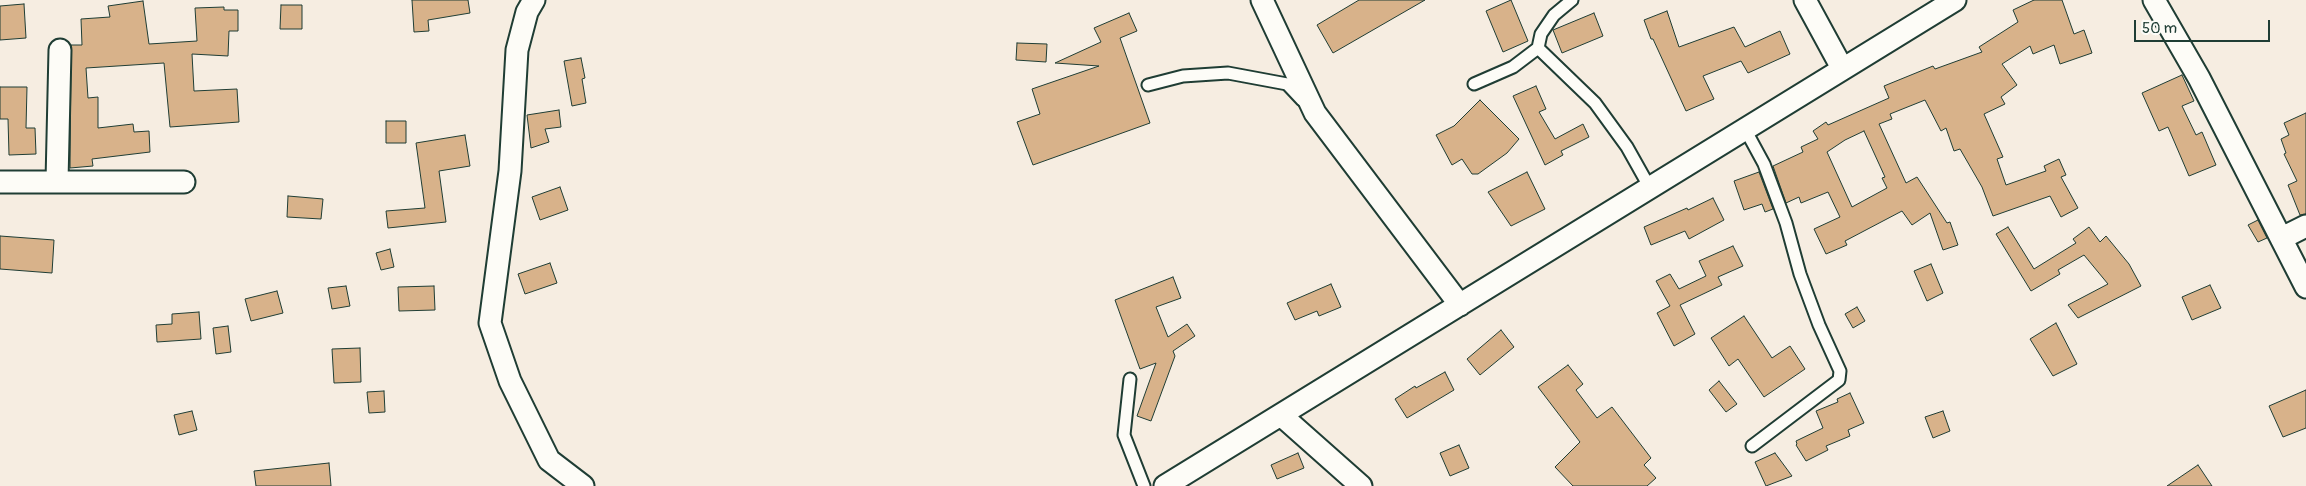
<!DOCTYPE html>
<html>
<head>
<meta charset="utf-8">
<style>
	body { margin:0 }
	#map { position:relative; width:2306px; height:486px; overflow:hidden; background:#f6ede1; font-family:Pangolin,sans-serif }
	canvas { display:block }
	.scale { position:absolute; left:2134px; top:20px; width:136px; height:22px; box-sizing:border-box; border:2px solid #1f3d34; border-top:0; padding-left:6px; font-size:15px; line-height:18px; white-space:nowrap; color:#1f3d34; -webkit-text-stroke:4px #fdfcf7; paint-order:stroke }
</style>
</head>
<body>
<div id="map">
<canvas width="2306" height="486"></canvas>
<div class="scale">50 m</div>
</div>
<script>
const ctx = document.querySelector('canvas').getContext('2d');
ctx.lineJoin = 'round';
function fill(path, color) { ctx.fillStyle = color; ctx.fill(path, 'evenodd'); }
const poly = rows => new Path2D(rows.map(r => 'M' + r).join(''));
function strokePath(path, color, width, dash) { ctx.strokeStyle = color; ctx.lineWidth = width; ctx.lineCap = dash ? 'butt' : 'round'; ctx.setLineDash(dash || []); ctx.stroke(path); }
const building = poly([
	[412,0,468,0,470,13,428,20,429,31,414,32,412,0],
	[1359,0,1425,0,1333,53,1317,25,1359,0],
	[1511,0,1528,41,1503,52,1486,11,1511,0],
	[2034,0,2062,0,2074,34,2084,30,2092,53,2060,64,2054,45,2033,54,2030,46,2002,64,2017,85,2001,97,2005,104,1984,114,2003,157,1997,159,2006,185,2046,171,2044,166,2059,159,2066,175,2061,177,2078,208,2061,217,2050,196,1993,216,1982,187,1960,149,1954,151,1946,128,1941,131,1925,100,1890,114,1892,119,1879,124,1906,183,1917,177,1947,223,1950,222,1958,245,1943,250,1930,213,1912,225,1902,211,1845,241,1847,245,1826,254,1814,229,1840,217,1828,192,1801,203,1799,197,1786,203,1773,166,1803,152,1801,147,1818,139,1813,131,1826,122,1828,125,1889,98,1884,86,1933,66,1935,69,1982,52,1979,47,2018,22,2013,10,2034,0],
	[1864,131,1885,177,1882,178,1887,188,1852,207,1827,152,1845,140,1864,131],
	[143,1,149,44,197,41,195,8,224,7,224,10,238,10,238,31,229,31,228,56,192,54,194,91,237,89,239,122,170,127,164,63,86,68,88,98,98,97,98,128,133,124,134,132,149,131,150,152,92,159,93,166,70,168,71,45,82,45,81,19,110,17,108,6,143,1],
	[24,4,26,38,0,40,0,6,24,4],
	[281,5,302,5,302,29,280,29,281,5],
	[1667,11,1679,47,1734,27,1745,47,1780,31,1790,54,1748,73,1741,61,1703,76,1714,99,1686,111,1653,39,1651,39,1644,20,1667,11],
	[1129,13,1137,31,1120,38,1150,123,1033,165,1017,122,1040,114,1032,89,1099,66,1055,63,1101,42,1094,28,1129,13],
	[1594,13,1603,36,1562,53,1553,30,1594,13],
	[1017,43,1047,44,1046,62,1016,60,1017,43],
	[581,58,585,78,582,79,586,103,572,106,564,61,581,58],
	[2182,75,2194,101,2182,106,2196,135,2202,132,2216,165,2189,176,2168,127,2159,131,2142,93,2182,75],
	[1536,86,1546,109,1539,112,1555,139,1583,124,1589,137,1561,151,1563,155,1545,165,1513,96,1536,86],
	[0,87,27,87,26,128,35,128,36,154,9,155,8,119,0,119,0,87],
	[1480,100,1519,139,1507,153,1478,174,1472,174,1462,159,1452,165,1436,135,1454,126,1480,100],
	[559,110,561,127,545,129,549,142,531,148,527,115,559,110],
	[2306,113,2306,214,2300,215,2288,185,2297,181,2284,154,2286,153,2281,139,2289,135,2284,123,2306,113],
	[386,121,406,121,406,143,386,143,386,121],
	[465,135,470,166,439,171,446,222,388,228,386,211,425,208,416,143,465,135],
	[1527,172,1545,209,1511,226,1488,192,1527,172],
	[1759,172,1773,209,1765,212,1762,204,1744,210,1734,181,1759,172],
	[560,187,568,210,540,220,532,197,560,187],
	[288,196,323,199,321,219,287,217,288,196],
	[1713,198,1724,220,1689,239,1685,231,1651,245,1644,227,1687,208,1688,210,1713,198],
	[2258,220,2267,238,2258,242,2248,225,2258,220],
	[2008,227,2034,269,2076,243,2073,239,2089,227,2100,242,2106,236,2129,264,2141,286,2078,318,2068,305,2108,284,2084,255,2058,270,2060,274,2031,291,1996,234,2008,227],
	[0,236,54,240,52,273,0,269,0,236],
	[1733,246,1743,266,1718,277,1722,285,1680,305,1695,334,1674,346,1657,313,1670,306,1656,281,1670,274,1679,289,1706,276,1699,261,1733,246],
	[390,249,394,267,381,270,376,253,390,249],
	[550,263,557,283,525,294,518,274,550,263],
	[1931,264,1943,293,1927,301,1914,271,1931,264],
	[1173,277,1181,298,1156,307,1168,337,1187,324,1195,336,1173,351,1175,356,1151,421,1137,416,1156,363,1140,369,1115,300,1173,277],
	[1331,284,1341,307,1319,316,1317,311,1295,320,1287,303,1331,284],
	[2210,285,2221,308,2192,320,2182,297,2210,285],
	[346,286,350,306,332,309,328,288,346,286],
	[434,286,435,310,399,311,398,287,434,286],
	[277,291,283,313,251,321,245,299,277,291],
	[1857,307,1865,321,1853,328,1845,314,1857,307],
	[199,312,201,339,157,342,156,325,172,324,172,314,199,312],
	[1744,316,1772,358,1790,346,1805,369,1764,397,1738,359,1729,366,1711,338,1744,316],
	[2056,323,2077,364,2053,376,2030,339,2056,323],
	[228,326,231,352,216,354,213,328,228,326],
	[1501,330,1514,347,1480,375,1467,359,1501,330],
	[360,348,361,382,334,383,332,349,360,348],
	[1568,365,1583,384,1576,390,1597,418,1612,407,1651,458,1644,465,1656,478,1647,486,1573,486,1555,467,1580,442,1538,387,1568,365],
	[1445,372,1454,390,1407,418,1395,399,1415,386,1416,388,1445,372],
	[1719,381,1737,404,1726,412,1709,390,1719,381],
	[2306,390,2306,428,2283,437,2269,406,2306,390],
	[384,391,385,412,369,413,367,392,384,391],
	[1850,393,1864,423,1848,430,1850,436,1826,446,1828,450,1806,461,1796,445,1797,444,1796,441,1823,428,1816,411,1838,402,1837,399,1850,393],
	[192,411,197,430,179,435,174,415,192,411],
	[1943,411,1950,431,1933,438,1925,417,1943,411],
	[1459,445,1469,468,1450,476,1440,453,1459,445],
	[1298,453,1304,468,1277,479,1271,465,1298,453],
	[1775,453,1792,476,1766,486,1755,462,1775,453],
	[329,463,331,486,256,486,254,471,329,463],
	[2198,465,2212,486,2167,486,2198,465]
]);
fill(building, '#d8b28a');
strokePath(building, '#1f3d34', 1);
const lane = poly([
	[1538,48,1541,34,1554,15,1572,0],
	[1474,84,1513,67,1538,48,1595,103,1627,147,1650,188],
	[1148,85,1183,76,1228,73,1287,84,1302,100],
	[1745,129,1764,164,1786,223,1800,274,1819,325,1840,371,1839,380,1752,446],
	[1130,379,1124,435,1144,486]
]);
const street = poly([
	[534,0,527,12,517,50,510,171,490,323,510,381,549,460,583,486],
	[1262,0,1315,113,1460,305],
	[1805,0,1842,68],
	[2154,0,2199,78,2306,287],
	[57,181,60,50],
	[0,182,184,182],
	[2282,238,2306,226],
	[1282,416,1361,486],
	[1165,486,1955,0]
]);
strokePath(lane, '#1f3d34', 15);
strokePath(street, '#1f3d34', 25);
strokePath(lane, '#fdfcf7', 11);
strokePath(street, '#fdfcf7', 21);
</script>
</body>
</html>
